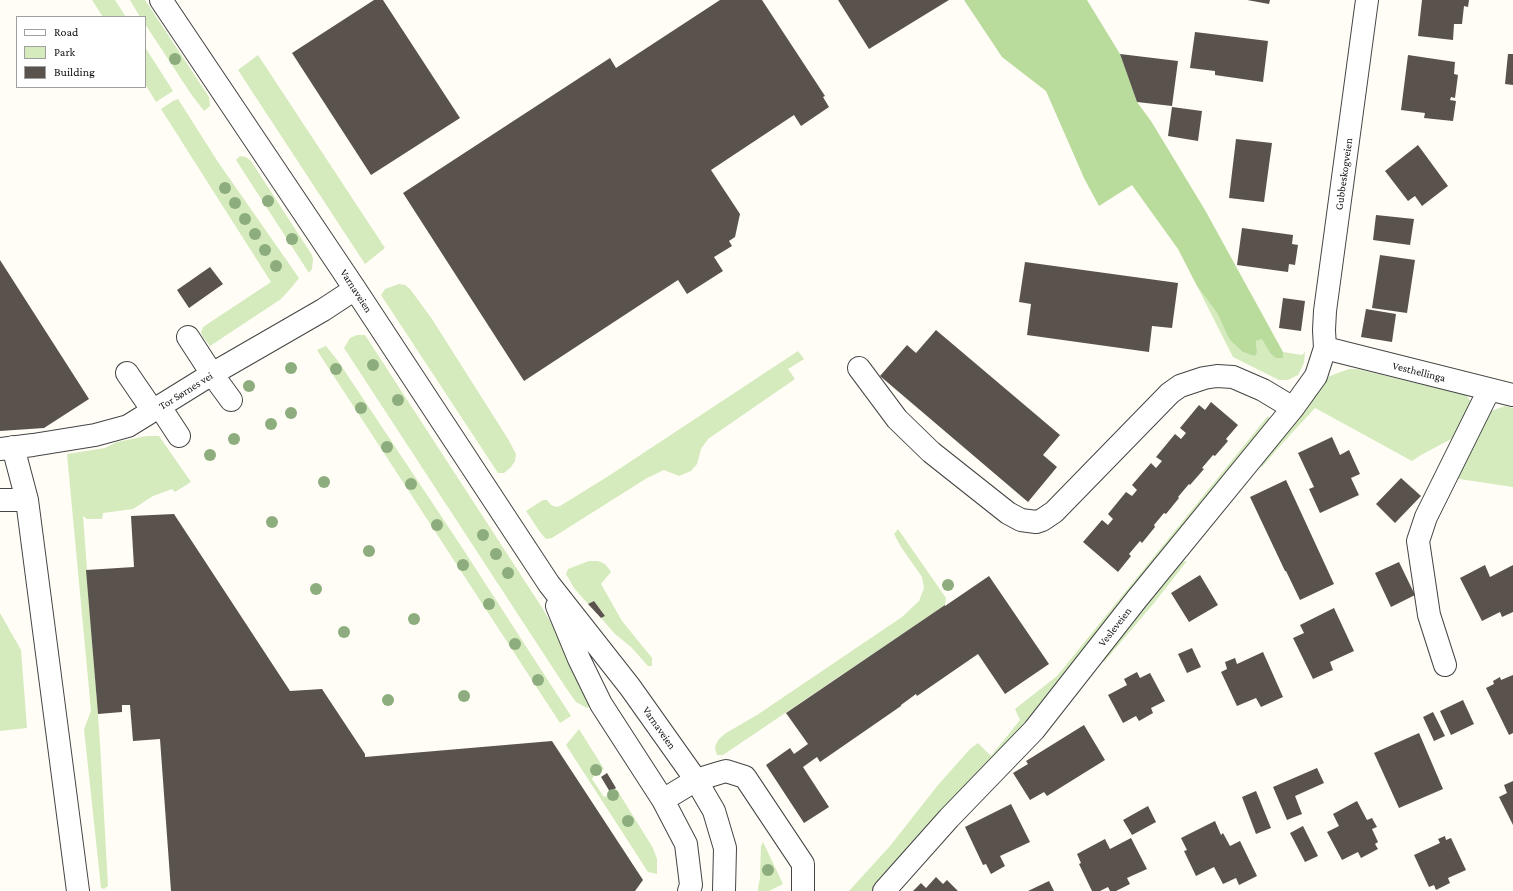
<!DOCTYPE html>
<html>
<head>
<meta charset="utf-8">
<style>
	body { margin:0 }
	#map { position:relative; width:1513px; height:891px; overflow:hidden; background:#fffdf5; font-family:"Crimson Pro",serif }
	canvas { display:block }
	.legend { position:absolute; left:16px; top:16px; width:130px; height:72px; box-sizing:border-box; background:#fff; border:1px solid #a0a0a0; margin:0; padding:5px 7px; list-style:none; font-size:12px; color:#111 }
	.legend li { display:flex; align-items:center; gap:8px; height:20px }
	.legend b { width:20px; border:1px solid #a0a0a0 }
</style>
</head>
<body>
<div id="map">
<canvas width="1513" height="891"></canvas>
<ul class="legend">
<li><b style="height:5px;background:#fff"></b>Road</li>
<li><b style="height:11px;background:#d5ebbd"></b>Park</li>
<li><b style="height:11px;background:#5a524d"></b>Building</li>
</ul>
</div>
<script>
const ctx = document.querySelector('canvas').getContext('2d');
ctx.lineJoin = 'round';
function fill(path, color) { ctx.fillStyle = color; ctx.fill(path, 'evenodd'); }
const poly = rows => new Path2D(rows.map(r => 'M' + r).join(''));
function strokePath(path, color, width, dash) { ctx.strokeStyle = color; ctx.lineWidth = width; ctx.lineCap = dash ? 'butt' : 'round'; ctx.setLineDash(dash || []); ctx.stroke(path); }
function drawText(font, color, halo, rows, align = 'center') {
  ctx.font = font + ' "Crimson Pro",serif'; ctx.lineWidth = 4; ctx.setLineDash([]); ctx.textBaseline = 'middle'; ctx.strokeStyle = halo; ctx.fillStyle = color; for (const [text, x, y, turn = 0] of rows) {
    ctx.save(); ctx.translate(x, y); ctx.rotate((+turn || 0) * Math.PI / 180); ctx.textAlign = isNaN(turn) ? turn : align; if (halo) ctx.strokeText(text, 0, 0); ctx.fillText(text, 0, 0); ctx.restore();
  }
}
fill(poly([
	[92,0,115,0,126,17,103,17],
	[130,0,145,0,209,97,210,106,204,111,191,94,145,24,145,17,140,17],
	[145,47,173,91,156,102,145,84],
	[258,55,385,248,365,264,238,70],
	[178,99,218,162,299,278,292,287,281,299,210,346,203,337,201,333,203,327,271,282,161,109,173,101],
	[240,156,246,157,251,161,312,255,313,260,312,269,309,273,236,160],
	[399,284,405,285,410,289,432,319,508,439,516,454,515,461,511,467,504,473,498,473,381,295,385,289],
	[1197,286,1217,313,1229,339,1257,352,1256,341,1262,338,1270,353,1283,358,1283,352,1302,355,1305,352,1304,363,1298,375,1288,380,1279,380,1233,357],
	[357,335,365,335,541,606,556,631,590,706,587,708,576,702,566,688,344,348,350,338],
	[326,346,338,361,463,549,571,716,560,723,322,358,317,350],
	[798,351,804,359,788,369,795,379,708,439,701,449,697,464,691,471,679,476,664,470,647,478,552,538,546,539,540,532,526,511,543,500,547,500,551,505,556,507,560,506,607,477],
	[1349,369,1357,369,1461,394,1466,395,1472,403,1455,437,1421,455,1412,461,1315,408,1279,447,1262,467,1259,464,1322,383,1330,376],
	[1505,406,1513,408,1513,487,1453,478,1491,411],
	[1268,416,1272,422,1038,717,874,891,849,891,890,846,938,785,970,749,978,743,991,756,1020,720,1015,709,1057,676],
	[147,436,159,436,191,482,175,492,172,489,153,496,133,509,103,513,102,519,87,519,83,516,100,743,108,886,104,889,101,888,84,729,91,711,67,454,105,448,117,442],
	[898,529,946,598,945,605,723,755,717,755,715,748,716,744,719,739,726,733,757,715,902,617,919,601,924,588,922,577,901,547,894,534],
	[589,561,598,561,605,564,609,569,611,572,601,584,622,621,652,658,652,666,648,666,631,647,615,634,601,618,605,616,594,601,588,604,574,588,566,574,568,569],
	[1187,561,1154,603,1104,662,1103,660,1104,656,1180,562],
	[0,613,21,650,27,728,0,731],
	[579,729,604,769,596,773,592,779,604,797,610,795,617,790,653,848,657,859,657,874,648,872,566,745],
	[763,842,783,884,769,891,758,891,758,888,760,878,761,846]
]), '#d5ebbd');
fill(poly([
	[964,0,1087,0,1120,54,1137,102,1151,121,1205,210,1283,352,1283,358,1276,358,1270,353,1262,339,1256,341,1257,352,1255,356,1243,352,1229,339,1217,313,1197,286,1178,249,1132,185,1099,206,1084,178,1046,91,1002,57]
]), '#b9dc9c');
fill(poly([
	[374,0,383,0,460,118,371,175,292,53],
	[720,0,762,0,825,96,823,97,829,107,801,126,794,115,711,170,740,214,735,237,729,241,732,246,714,257,723,271,687,294,678,280,524,381,403,193,610,58,616,68],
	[838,0,949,0,869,49],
	[1247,0,1270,0,1269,4],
	[1422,0,1469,0,1468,7,1464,6,1462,24,1454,24,1453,40,1418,36],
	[1195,32,1268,41,1263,82,1215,75,1215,71,1190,68],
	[1120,54,1178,61,1172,106,1137,102],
	[1508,54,1513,54,1513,85,1505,84],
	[1408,55,1455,62,1454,74,1458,75,1455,98,1451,97,1450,100,1456,101,1453,121,1424,118,1425,113,1401,110],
	[1172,107,1202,111,1198,141,1168,136],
	[1236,139,1272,143,1264,202,1229,198],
	[1418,145,1448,186,1422,206,1415,196,1408,201,1385,171],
	[1376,215,1414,219,1410,245,1373,240],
	[1242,228,1293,235,1292,244,1298,245,1295,265,1289,264,1288,272,1237,265],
	[1380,255,1415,260,1407,313,1372,308],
	[0,260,89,399,44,428,0,431],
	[1025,262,1178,283,1172,328,1152,326,1149,352,1027,335,1031,304,1019,302],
	[210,267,223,284,189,308,177,290],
	[1283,298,1305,301,1301,331,1279,328],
	[1366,309,1396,314,1392,342,1361,337],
	[936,330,1060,435,1043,455,1057,467,1028,502,880,376,907,345,916,353],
	[1211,402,1238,425,1226,439,1228,441,1215,456,1213,455,1202,468,1204,469,1190,485,1189,484,1178,497,1179,498,1166,514,1164,513,1154,525,1155,527,1142,543,1140,541,1129,554,1131,556,1118,572,1083,542,1102,520,1108,525,1113,519,1108,514,1126,492,1132,496,1137,490,1132,485,1151,463,1156,468,1162,461,1156,457,1175,434,1181,439,1186,433,1180,428,1199,405,1205,410],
	[1332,437,1340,455,1349,450,1360,474,1351,478,1359,495,1320,513,1309,489,1314,487,1298,453],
	[1401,478,1421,496,1395,523,1376,504],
	[1286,480,1334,584,1300,600,1286,571,1285,571,1250,497],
	[174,514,290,691,322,689,365,754,365,757,552,741,643,880,635,891,171,891,160,739,133,741,130,705,122,705,122,712,98,714,86,570,134,567,131,516],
	[1399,562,1415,595,1391,607,1375,573],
	[1485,565,1490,577,1513,565,1513,612,1502,617,1500,612,1482,621,1460,578],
	[1200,575,1218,605,1189,622,1171,593],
	[989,576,1049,664,1005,694,978,654,917,696,916,694,901,705,901,706,820,762,817,757,803,767,829,807,804,823,766,765,790,748,794,754,808,744,786,713,945,605,945,606],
	[594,601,605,616,601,618,588,604],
	[1334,608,1354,651,1330,662,1333,670,1313,679,1293,638,1304,633,1300,625],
	[1192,648,1201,667,1187,673,1178,654],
	[1263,652,1283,697,1261,707,1256,698,1237,706,1221,672,1227,669,1225,662,1235,658,1237,664],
	[1137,672,1140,678,1150,673,1165,701,1151,708,1153,713,1139,721,1136,716,1123,723,1108,695,1127,685,1124,679],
	[1513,675,1513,733,1509,735,1486,688,1494,684,1493,681,1500,677,1501,680],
	[1463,700,1474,724,1451,735,1440,711],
	[1433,712,1445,736,1434,741,1423,717],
	[1084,725,1105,760,1047,796,1044,792,1030,800,1013,773,1028,764,1026,761],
	[1419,733,1443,789,1399,808,1374,753],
	[1317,768,1324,783,1295,796,1302,814,1287,820,1273,787],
	[607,773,616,788,610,792,601,777],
	[1513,781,1513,825,1499,797,1507,793,1504,785],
	[1256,791,1271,828,1256,834,1242,797],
	[1357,801,1367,820,1372,818,1377,827,1372,829,1378,842,1375,844,1378,849,1361,858,1358,852,1342,860,1327,832,1339,826,1333,814],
	[1011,804,1030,842,1000,856,1005,866,991,874,986,864,983,865,965,827],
	[1148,806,1156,822,1132,835,1123,820],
	[1215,821,1221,835,1223,833,1230,846,1240,841,1257,876,1239,885,1236,878,1223,884,1214,867,1196,876,1184,851,1187,850,1181,838],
	[1303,826,1318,856,1305,862,1290,833],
	[1445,836,1446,840,1451,838,1466,870,1448,878,1450,883,1436,890,1434,885,1429,887,1414,855,1440,843,1438,839],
	[1131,838,1147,869,1127,878,1130,884,1116,891,1110,891,1108,887,1100,891,1092,891,1079,864,1081,863,1077,854,1105,839,1110,849],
	[936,877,943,884,947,880,958,891,913,891,921,883,926,888],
	[1049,881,1054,891,1028,891]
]), '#5a524d');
const minor = poly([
	[161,0,355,289,549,584,630,687,696,780,714,811,725,848,724,891],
	[188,337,212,374,231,400],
	[1325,348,1513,395],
	[859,368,897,419,931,452,1008,513,1021,520,1036,522,1042,520,1054,512,1170,393,1180,386,1204,378,1217,376,1233,377,1263,390,1293,408],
	[127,373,153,411],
	[160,407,179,436],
	[13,447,27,500,78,891],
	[0,449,33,445,95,435,128,426,212,374,323,310,355,289],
	[0,500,27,500],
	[557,606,579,659,601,704,663,800,686,844,691,885,689,891],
	[1445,665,1429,615,1418,541,1426,517,1489,390],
	[663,800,696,780,719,773,726,771,745,777,803,864,803,891],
	[884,891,949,818,1034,730,1136,600,1293,408,1316,376,1325,348,1324,330,1325,311,1367,0]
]);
strokePath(minor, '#444', 24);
strokePath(minor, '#fff', 22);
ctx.fillStyle = '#8dad7f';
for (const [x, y] of [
	[175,59],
	[225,188],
	[268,201],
	[235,203],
	[245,219],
	[255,234],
	[292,239],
	[265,250],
	[276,266],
	[373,365],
	[291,368],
	[336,369],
	[249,386],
	[398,400],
	[361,408],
	[291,413],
	[271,424],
	[234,439],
	[387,447],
	[210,455],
	[324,482],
	[411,484],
	[272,522],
	[437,525],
	[483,535],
	[369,551],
	[496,554],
	[463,565],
	[508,573],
	[948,585],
	[316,589],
	[489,604],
	[414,619],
	[344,632],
	[515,644],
	[538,680],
	[464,696],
	[388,700],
	[596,770],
	[613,795],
	[628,821],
	[768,870]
]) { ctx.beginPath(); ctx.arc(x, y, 6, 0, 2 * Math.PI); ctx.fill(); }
drawText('11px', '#111', '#fff', [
	["Gubbeskogveien",1344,174,-82],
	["Varnaveien",356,291,57],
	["Vesthellinga",1419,372,14],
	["Tor Sørnes vei",186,391,-32],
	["Vesleveien",1115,627,-52],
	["Varnaveien",659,728,55]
]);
</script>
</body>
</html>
